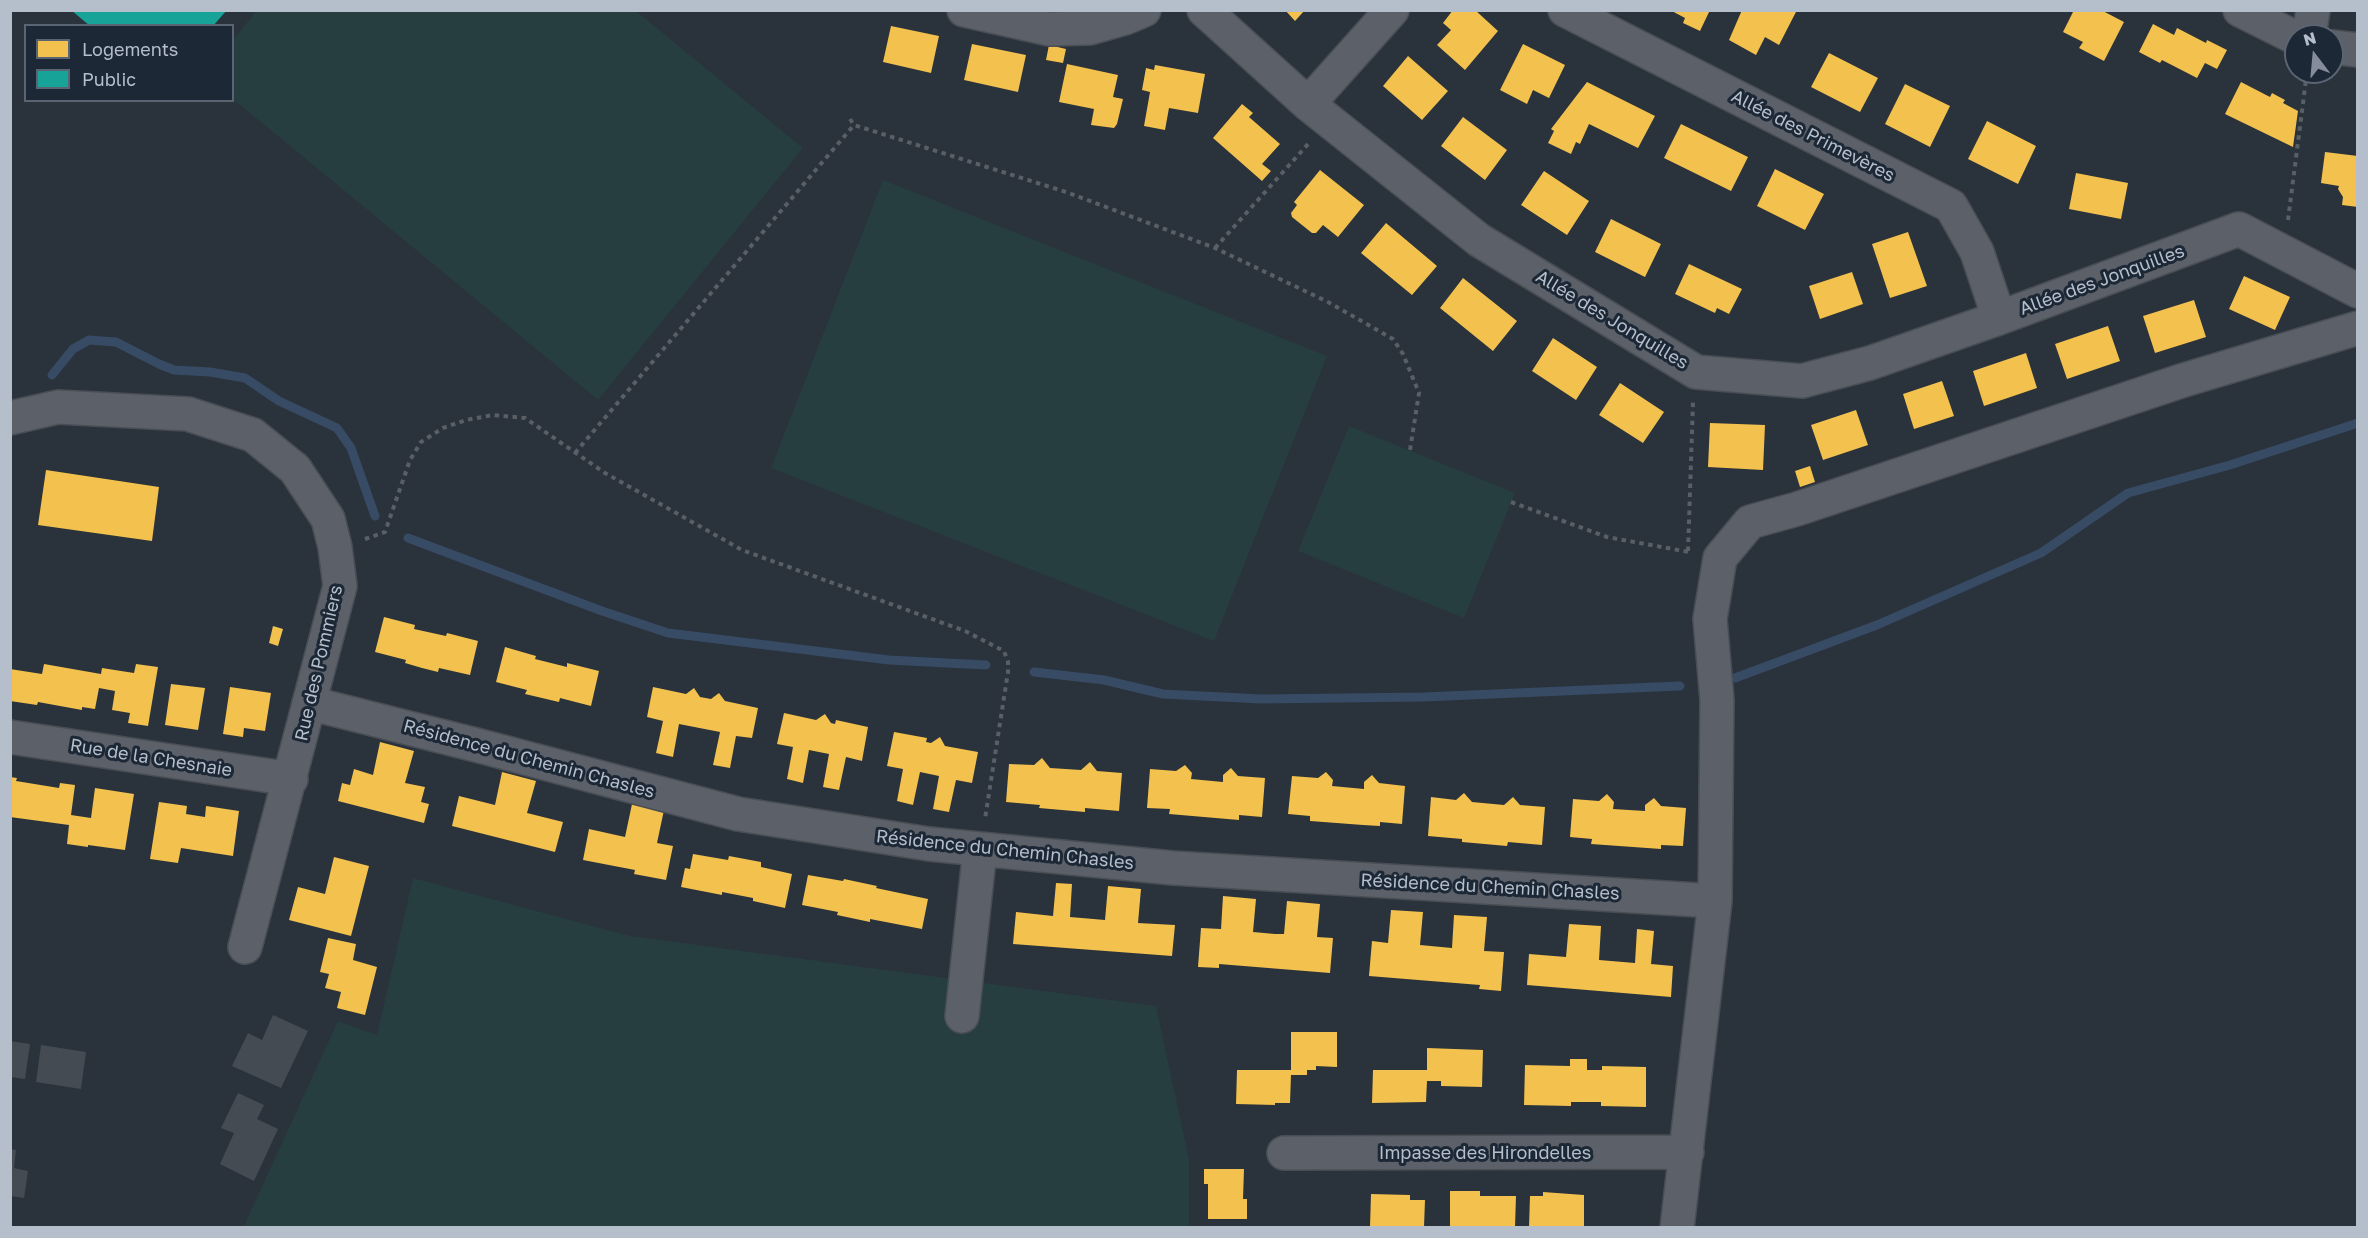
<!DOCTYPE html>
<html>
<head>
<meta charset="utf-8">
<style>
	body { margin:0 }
	#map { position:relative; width:2368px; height:1238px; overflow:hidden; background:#2a323b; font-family:"Golos Text",sans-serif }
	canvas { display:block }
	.frame { position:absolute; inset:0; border:12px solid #b5becb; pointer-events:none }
	.legend { position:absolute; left:24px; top:24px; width:210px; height:78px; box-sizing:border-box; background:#1d2836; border:2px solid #5a6472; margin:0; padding:8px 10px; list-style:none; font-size:18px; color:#b5becb }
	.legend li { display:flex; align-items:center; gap:12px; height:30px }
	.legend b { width:30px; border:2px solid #5a6472 }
	.north { position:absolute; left:2284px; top:24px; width:60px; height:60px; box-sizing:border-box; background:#1d2836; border:2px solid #5a6472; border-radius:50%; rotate:344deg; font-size:16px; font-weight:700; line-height:24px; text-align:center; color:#b5becb }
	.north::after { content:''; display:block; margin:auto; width:21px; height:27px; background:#848d99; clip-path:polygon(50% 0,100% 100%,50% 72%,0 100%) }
</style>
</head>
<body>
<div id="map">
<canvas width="2368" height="1238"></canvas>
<div class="frame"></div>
<ul class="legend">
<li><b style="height:16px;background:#f2c14e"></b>Logements</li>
<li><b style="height:16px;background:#17a398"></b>Public</li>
</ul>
<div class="north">N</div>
</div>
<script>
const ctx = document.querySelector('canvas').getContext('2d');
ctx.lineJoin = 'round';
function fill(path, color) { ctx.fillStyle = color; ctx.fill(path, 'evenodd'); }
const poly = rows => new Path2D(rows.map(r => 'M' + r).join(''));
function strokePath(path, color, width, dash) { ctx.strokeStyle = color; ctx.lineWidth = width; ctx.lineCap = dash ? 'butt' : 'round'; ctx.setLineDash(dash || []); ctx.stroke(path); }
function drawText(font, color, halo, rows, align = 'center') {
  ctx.font = font + ' "Golos Text",sans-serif'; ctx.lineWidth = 6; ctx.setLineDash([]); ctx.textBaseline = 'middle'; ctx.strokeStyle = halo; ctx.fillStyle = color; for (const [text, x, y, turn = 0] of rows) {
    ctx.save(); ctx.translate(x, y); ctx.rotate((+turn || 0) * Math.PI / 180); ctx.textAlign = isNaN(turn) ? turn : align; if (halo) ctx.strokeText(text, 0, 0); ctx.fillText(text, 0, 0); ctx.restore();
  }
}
fill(poly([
	[257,10,636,11,803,148,598,400,233,99,233,40],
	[883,180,1327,356,1214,641,771,468],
	[1349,426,1515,493,1464,618,1298,551],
	[413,878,630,936,1156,1006,1189,1159,1189,1227,243,1228,338,1021,377,1035]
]), '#273e41');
fill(poly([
	[1285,10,1305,10,1295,21],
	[1453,10,1475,10,1498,31,1465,70,1437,45,1451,30,1443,23],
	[1670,10,1710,10,1700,31,1683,23,1685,18],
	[1742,10,1797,10,1779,45,1765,37,1756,55,1729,40],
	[2074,10,2101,10,2124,22,2104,61,2079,48,2083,42,2063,32],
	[2153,24,2174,35,2177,28,2206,43,2207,40,2227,50,2217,69,2205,63,2197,78,2162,60,2160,63,2139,52],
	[891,26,939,36,931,73,883,62],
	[972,44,1026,55,1018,92,964,80],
	[1523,44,1565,65,1549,98,1533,90,1527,104,1500,90],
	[1049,45,1066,49,1063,63,1046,60],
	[1829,53,1878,78,1860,112,1811,87],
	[1408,56,1448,91,1422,120,1383,86],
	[1067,64,1118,75,1113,97,1123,99,1117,124,1114,128,1091,125,1094,109,1059,102],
	[1155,65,1205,74,1198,113,1169,108,1165,130,1144,126,1150,92,1142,90,1146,68,1154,70],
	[1587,82,1655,116,1638,148,1589,124,1580,144,1576,142,1571,154,1548,143,1554,131,1551,129],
	[2241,82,2270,97,2272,93,2285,100,2283,103,2298,111,2293,147,2225,114],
	[1905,84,1950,106,1930,147,1885,124],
	[1242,104,1253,113,1249,117,1280,144,1262,164,1271,171,1262,181,1213,138],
	[1463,117,1507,150,1485,180,1441,146],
	[1987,121,2036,146,2018,184,1968,159],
	[1681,124,1748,157,1731,191,1664,158],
	[2325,152,2358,156,2358,207,2342,205,2343,197,2338,189,2339,186,2321,183],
	[1775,169,1824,194,1805,230,1757,206],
	[1320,170,1364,205,1338,237,1323,225,1316,233,1312,233,1292,217,1291,213,1297,205,1294,202],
	[1544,171,1589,201,1567,235,1521,205],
	[2076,173,2128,183,2121,219,2069,209],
	[1611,219,1661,244,1645,277,1595,252],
	[1386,223,1437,266,1412,295,1361,253],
	[1908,232,1927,286,1890,298,1872,244],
	[1689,264,1742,289,1729,314,1717,308,1715,313,1675,294],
	[1852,272,1863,304,1820,319,1809,286],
	[2244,276,2290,297,2275,330,2229,309],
	[1463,278,1517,321,1493,351,1440,308],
	[2194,300,2206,337,2155,353,2143,316],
	[2108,326,2120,361,2067,379,2055,344],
	[1553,338,1597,367,1576,400,1532,371],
	[2026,353,2037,388,1984,406,1973,371],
	[1942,381,1954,416,1914,429,1903,394],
	[1620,383,1664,412,1643,443,1599,415],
	[1856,410,1868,445,1823,460,1811,425],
	[1710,423,1765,425,1763,470,1708,467],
	[1810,466,1815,482,1800,487,1795,471],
	[46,470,159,487,152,541,38,525],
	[384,617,415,625,414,629,446,636,447,633,478,641,470,675,439,668,438,672,422,668,405,663,406,660,375,652],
	[273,626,283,629,278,646,269,643],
	[505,647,536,656,535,659,567,667,567,663,599,671,591,706,560,698,559,702,525,694,527,690,496,682],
	[44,664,101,674,102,668,134,673,136,664,158,667,148,726,128,723,130,713,112,710,115,691,99,688,95,709,82,707,82,710,38,702,37,705,10,701,10,669,42,674],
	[171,684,205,688,198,730,165,725],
	[230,687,271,693,265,731,244,728,243,737,223,734],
	[653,687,686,694,694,688,700,697,711,699,719,693,725,701,758,708,752,738,736,736,730,768,713,765,720,732,679,724,673,757,656,753,663,721,647,717],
	[784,713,816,720,825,714,831,723,835,724,836,720,868,727,862,761,846,757,839,790,823,787,829,754,809,750,803,783,787,779,793,747,777,744],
	[894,732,927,738,926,742,931,743,940,737,945,746,978,752,972,783,956,780,949,812,933,809,939,776,920,772,913,805,897,801,903,769,887,766],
	[380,742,414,751,405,783,425,787,421,802,429,804,424,823,338,801,342,783,350,785,354,769,373,775],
	[1042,758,1050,768,1081,770,1090,762,1097,771,1122,773,1119,811,1085,808,1085,812,1039,808,1040,805,1006,802,1009,764,1034,765],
	[1185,765,1192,773,1191,779,1223,782,1223,775,1231,768,1238,776,1265,778,1262,817,1239,815,1239,820,1169,814,1170,809,1147,808,1150,769,1176,771],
	[502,772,536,781,527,813,563,822,555,852,452,826,459,796,495,805],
	[1326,772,1333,780,1332,786,1364,789,1364,782,1372,775,1379,783,1405,786,1402,824,1380,822,1380,826,1363,825,1310,821,1310,816,1288,814,1292,776,1318,778],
	[10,777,17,778,16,781,59,788,60,783,75,785,71,815,91,818,95,788,134,794,125,850,88,845,88,847,67,844,69,825,10,817],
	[1464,793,1472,802,1504,805,1513,797,1520,805,1545,807,1542,845,1508,842,1507,846,1462,842,1462,839,1428,836,1431,797,1456,800],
	[1607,794,1614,802,1613,809,1645,811,1645,805,1654,798,1661,806,1686,808,1683,846,1661,845,1661,849,1591,844,1592,839,1570,837,1573,799,1599,801],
	[159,802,187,806,186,814,205,817,206,806,239,811,233,856,181,848,178,863,150,859],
	[632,804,664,810,657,843,673,846,666,880,634,874,635,870,583,860,589,829,625,837],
	[693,854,728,860,729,856,761,862,761,867,792,874,785,908,753,901,753,898,722,892,722,895,681,887,685,868,690,869],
	[334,857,369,866,351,936,289,920,298,887,325,894],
	[808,875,843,881,844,879,877,886,876,888,928,899,922,929,870,919,870,922,837,915,838,912,802,905],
	[1056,883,1072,884,1070,917,1105,920,1108,886,1141,889,1138,923,1175,925,1172,956,1013,944,1016,912,1053,916],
	[1223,896,1256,899,1253,932,1275,934,1284,934,1287,901,1320,904,1317,937,1333,938,1330,973,1219,964,1219,968,1198,967,1201,928,1221,929],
	[1391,910,1423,912,1420,945,1452,948,1454,915,1487,917,1484,951,1504,952,1501,991,1479,989,1480,985,1369,976,1372,941,1388,943],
	[1569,924,1601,926,1599,960,1635,963,1637,929,1654,931,1651,964,1673,966,1671,997,1527,985,1529,954,1566,957],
	[328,938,356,944,353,960,377,967,365,1015,337,1008,341,992,325,988,329,974,320,972],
	[1291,1032,1337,1032,1337,1067,1316,1066,1316,1070,1307,1070,1307,1075,1291,1075,1290,1103,1275,1103,1275,1105,1236,1104,1237,1070,1291,1070],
	[1427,1048,1483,1050,1482,1087,1441,1086,1441,1081,1427,1081,1426,1102,1372,1103,1373,1070,1427,1070],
	[1570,1059,1587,1059,1587,1070,1602,1070,1602,1066,1646,1067,1646,1107,1601,1106,1601,1102,1571,1102,1571,1106,1524,1105,1525,1065,1570,1066],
	[1204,1169,1244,1169,1243,1199,1247,1199,1247,1219,1208,1219,1208,1184,1204,1184],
	[1450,1191,1480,1191,1480,1196,1516,1196,1515,1227,1450,1227],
	[1543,1192,1584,1195,1584,1227,1529,1227,1530,1196,1543,1196],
	[1371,1194,1410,1195,1410,1200,1425,1200,1424,1227,1370,1227]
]), '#f2c14e');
fill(poly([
	[71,10,227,10,213,26,90,26]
]), '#17a398');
strokePath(poly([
	[52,375,73,349,89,340,116,342,159,364,174,370,210,372,245,378,279,401,337,428,351,448,375,516],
	[408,538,602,611,668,633,889,660,986,665],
	[1034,672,1104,680,1163,694,1261,699,1423,697,1680,686],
	[1735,678,1877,625,2041,553,2128,493,2230,465,2358,423]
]), '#374b65', 9);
fill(poly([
	[273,1015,308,1031,281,1088,232,1066,248,1033,262,1040],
	[10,1041,30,1044,25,1079,10,1077],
	[41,1045,86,1052,81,1089,36,1082],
	[238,1093,264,1105,257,1119,278,1129,254,1181,220,1164,234,1133,221,1128],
	[10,1149,16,1150,14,1168,28,1171,24,1198,10,1196]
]), '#444b53');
const minor = poly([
	[964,10,1049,29,1090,28,1125,18,1144,10],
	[1204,10,1308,104,1479,240,1696,372,1802,381,1870,363,1999,318,2239,229,2358,291],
	[1565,10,1951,206,1977,252,1999,318],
	[2240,10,2296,38],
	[2309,36,2313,10],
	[2332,47,2358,50],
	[1308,104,1392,10],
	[10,418,58,407,188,414,253,435,295,469,328,519,335,547,340,586,245,947],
	[309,703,480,746,738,814,929,844,1173,868,1715,901],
	[10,737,291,779],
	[962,1016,980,849],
	[1284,1153,1687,1152],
	[1677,1228,1715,901,1717,700,1710,619,1720,558,1750,522,1797,509,2184,380,2358,328]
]);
strokePath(minor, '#494e55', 36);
strokePath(poly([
	[850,119,854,125,1066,192,1215,248,1328,302,1393,339,1403,354,1419,393,1410,450],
	[2288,220,2307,72],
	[1215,248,1309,143],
	[575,453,854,125],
	[1511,502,1607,537,1689,552],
	[365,539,385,532,410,460,421,442,443,428,466,420,493,415,525,418,605,473,742,550,965,631,1004,651,1008,662,1008,672,985,819],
	[1688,551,1693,402]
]), '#595f65', 4, [4.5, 4.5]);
strokePath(minor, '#5c6068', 33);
drawText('18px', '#b5becb', '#1d2836', [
	["Allée des Primevères",1813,136,27],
	["Allée des Jonquilles",2102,280,-20],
	["Allée des Jonquilles",1612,320,31],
	["Rue des Pommiers",319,663,-77],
	["Rue de la Chesnaie",151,758,9],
	["Résidence du Chemin Chasles",529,759,15],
	["Résidence du Chemin Chasles",1005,850,6],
	["Résidence du Chemin Chasles",1490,887,3],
	["Impasse des Hirondelles",1485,1153]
]);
</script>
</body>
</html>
